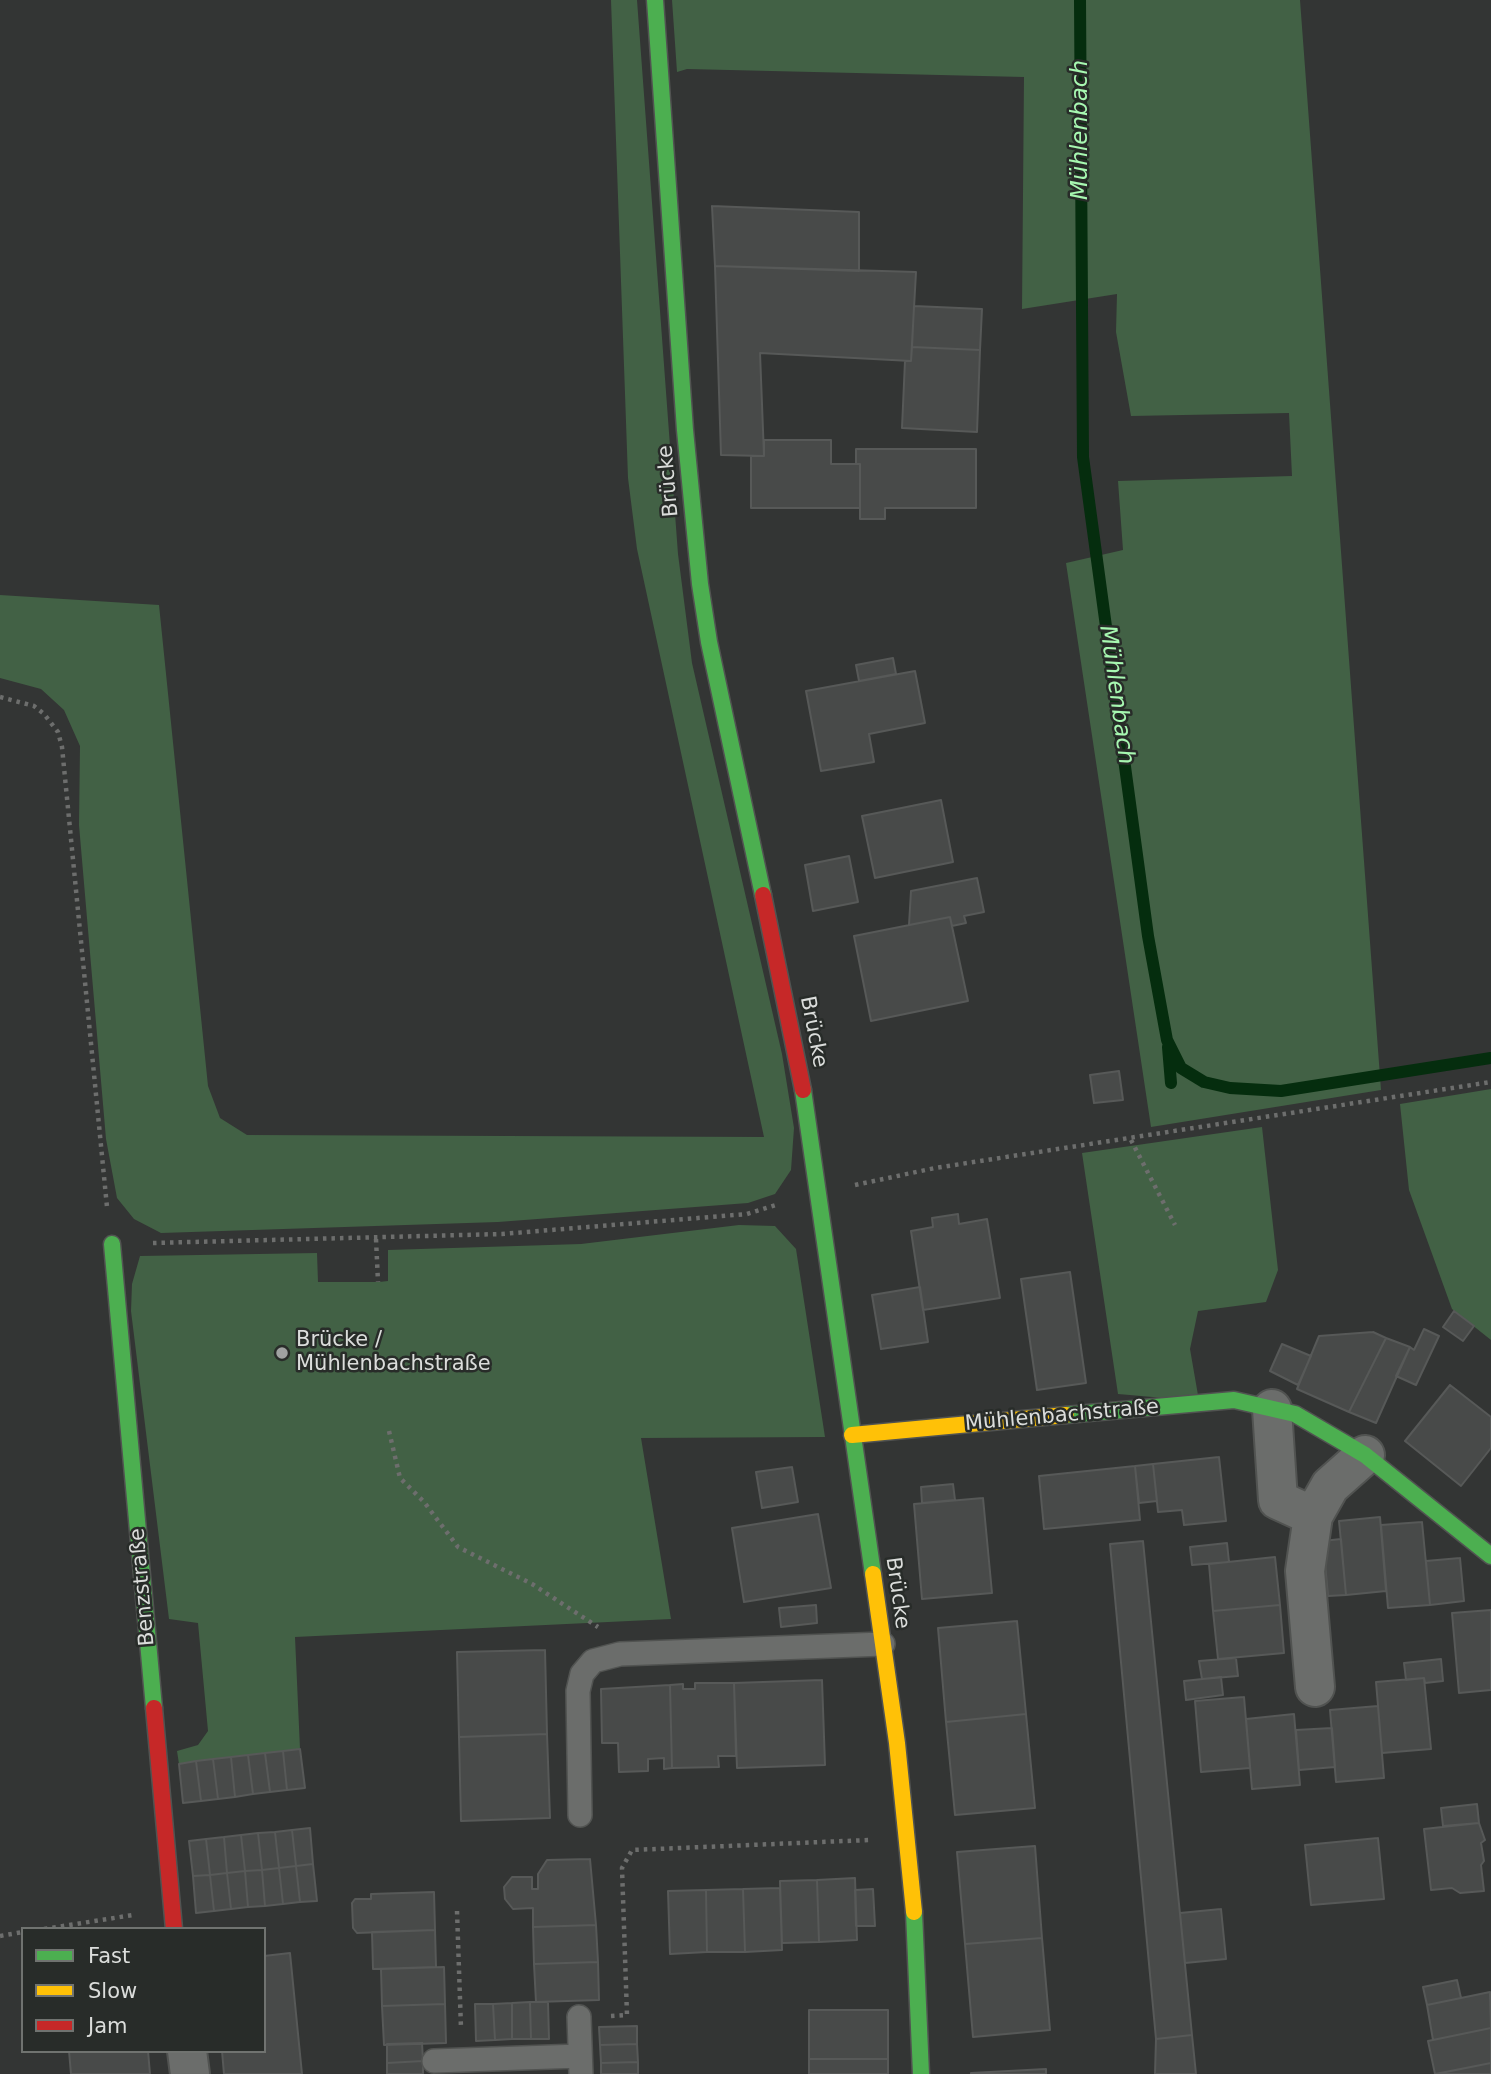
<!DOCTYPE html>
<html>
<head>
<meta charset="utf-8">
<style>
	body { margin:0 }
	#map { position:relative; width:1491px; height:2074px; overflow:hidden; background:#333534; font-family:"DejaVu Sans",sans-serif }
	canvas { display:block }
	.legend { position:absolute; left:21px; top:1927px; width:245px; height:126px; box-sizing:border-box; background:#282c29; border:2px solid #707370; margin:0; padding:9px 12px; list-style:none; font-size:21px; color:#dbdddb }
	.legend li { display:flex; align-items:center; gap:14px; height:35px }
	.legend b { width:35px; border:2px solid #707370 }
</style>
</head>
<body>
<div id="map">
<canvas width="1491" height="2074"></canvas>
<ul class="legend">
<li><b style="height:9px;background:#4caf50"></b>Fast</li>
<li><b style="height:9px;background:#ffc107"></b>Slow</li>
<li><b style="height:9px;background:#c62828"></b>Jam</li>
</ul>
</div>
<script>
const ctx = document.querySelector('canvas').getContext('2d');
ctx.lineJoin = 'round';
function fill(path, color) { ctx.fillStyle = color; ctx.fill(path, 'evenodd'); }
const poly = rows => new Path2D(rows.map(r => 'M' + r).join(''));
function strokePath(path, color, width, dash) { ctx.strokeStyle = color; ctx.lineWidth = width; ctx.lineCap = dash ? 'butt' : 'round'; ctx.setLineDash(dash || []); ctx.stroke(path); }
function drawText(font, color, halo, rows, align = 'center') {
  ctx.font = font + ' "DejaVu Sans",sans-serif'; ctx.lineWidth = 5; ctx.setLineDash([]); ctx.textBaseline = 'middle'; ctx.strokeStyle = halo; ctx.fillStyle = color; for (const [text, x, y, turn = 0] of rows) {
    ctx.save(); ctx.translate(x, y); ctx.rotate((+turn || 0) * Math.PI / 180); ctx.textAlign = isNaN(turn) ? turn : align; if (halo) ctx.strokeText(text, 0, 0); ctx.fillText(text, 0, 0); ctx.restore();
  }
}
fill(poly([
	[611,0,637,0,678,554,692,663,782,1054,794,1128,791,1170,775,1194,748,1203,498,1222,161,1233,134,1219,117,1198,106,1139,79,825,80,746,64,710,41,689,0,678,0,595,159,605,208,1086,220,1118,247,1135,764,1137,637,549,628,478],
	[672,0,1300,0,1381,1090,1151,1127,1066,563,1123,550,1118,481,1292,476,1289,413,1131,416,1116,332,1117,294,1022,309,1024,77,687,69,677,72],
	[1491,1089,1491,1340,1452,1309,1409,1190,1400,1104],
	[1262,1127,1278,1270,1266,1302,1198,1311,1190,1349,1199,1401,1118,1394,1082,1153],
	[739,1225,775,1226,796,1249,825,1437,641,1438,671,1619,295,1637,300,1749,179,1764,177,1751,198,1745,208,1731,198,1623,169,1619,131,1311,132,1284,140,1256,317,1253,318,1282,379,1282,388,1281,388,1250,581,1244]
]), '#426145');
strokePath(poly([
	[1080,0,1083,457,1148,936,1167,1040,1181,1068,1204,1082,1230,1088,1281,1091,1491,1058],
	[1168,1047,1171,1083]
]), '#052d0e', 12);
const building = poly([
	[712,206,859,212,859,271,715,266,712,206],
	[715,266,916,272,911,361,760,353,764,456,721,455,715,266],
	[914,306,982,309,980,350,912,347,914,306],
	[912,347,980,350,977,432,902,428,905,361,911,361,912,347],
	[764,440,831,440,831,464,860,464,860,508,751,508,751,456,764,456,764,440],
	[856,449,976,449,976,508,885,508,885,519,860,519,860,464,856,464,856,449],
	[893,658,896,674,859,681,856,665,893,658],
	[915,671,925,723,869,734,874,762,821,771,806,691,915,671],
	[941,800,953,862,875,878,862,816,941,800],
	[849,856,858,902,813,911,805,865,849,856],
	[977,878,984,912,964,916,966,923,952,926,950,917,909,925,911,891,977,878],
	[950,917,968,1001,871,1021,854,936,950,917],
	[1119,1071,1123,1100,1094,1103,1090,1075,1119,1071],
	[958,1214,959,1224,987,1219,1000,1298,923,1310,911,1231,933,1227,932,1218,958,1214],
	[1070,1272,1086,1383,1037,1390,1021,1279,1070,1272],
	[920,1287,928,1342,881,1349,872,1295,920,1287],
	[1454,1311,1474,1326,1463,1341,1443,1327,1454,1311],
	[1424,1329,1439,1336,1416,1385,1396,1376,1410,1347,1414,1350,1424,1329],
	[1373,1332,1386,1338,1349,1412,1297,1389,1319,1336,1373,1332],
	[1386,1338,1410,1347,1376,1423,1349,1412,1386,1338],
	[1282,1344,1311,1356,1298,1385,1270,1371,1282,1344],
	[1450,1385,1491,1417,1491,1448,1461,1486,1405,1441,1450,1385],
	[1219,1457,1226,1521,1184,1525,1182,1510,1158,1512,1153,1464,1219,1457],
	[1153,1464,1157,1501,1139,1503,1135,1466,1153,1464],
	[1135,1466,1140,1520,1044,1529,1039,1476,1135,1466],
	[792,1467,798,1502,762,1508,756,1472,792,1467],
	[953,1484,955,1500,922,1503,921,1487,953,1484],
	[983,1498,992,1593,922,1599,914,1504,983,1498],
	[818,1514,831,1588,744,1602,732,1528,818,1514],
	[1380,1517,1386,1591,1346,1595,1339,1521,1380,1517],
	[1422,1522,1430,1605,1388,1608,1381,1525,1422,1522],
	[1341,1539,1346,1595,1328,1596,1323,1541,1341,1539],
	[1143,1541,1192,2035,1156,2039,1110,1544,1143,1541],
	[1227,1543,1229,1562,1192,1565,1190,1547,1227,1543],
	[1275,1557,1280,1605,1213,1611,1209,1564,1275,1557],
	[1460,1558,1464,1601,1430,1605,1426,1561,1460,1558],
	[816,1605,817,1623,781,1627,779,1608,816,1605],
	[1280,1605,1284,1653,1218,1659,1213,1611,1280,1605],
	[1491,1610,1491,1690,1459,1693,1452,1613,1491,1610],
	[1017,1621,1026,1714,946,1722,938,1628,1017,1621],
	[545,1650,547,1734,459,1737,457,1652,545,1650],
	[1236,1658,1238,1676,1202,1679,1199,1661,1236,1658],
	[1441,1659,1443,1681,1425,1683,1424,1678,1406,1680,1404,1663,1441,1659],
	[1221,1677,1223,1695,1186,1700,1184,1681,1221,1677],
	[1424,1678,1431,1749,1382,1753,1376,1682,1424,1678],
	[822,1680,825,1765,737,1768,734,1683,822,1680],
	[695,1683,734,1683,736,1756,718,1756,719,1767,672,1768,670,1685,683,1684,683,1689,695,1689,695,1683],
	[670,1685,672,1768,664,1769,664,1758,648,1759,648,1771,619,1772,618,1743,602,1743,601,1689,670,1685],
	[1244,1697,1250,1768,1201,1772,1195,1701,1244,1697],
	[1378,1706,1384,1778,1336,1782,1330,1710,1378,1706],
	[1026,1714,1035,1808,955,1815,946,1722,1026,1714],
	[1294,1714,1300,1785,1252,1789,1246,1719,1294,1714],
	[1332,1728,1335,1767,1299,1770,1296,1730,1332,1728],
	[547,1734,550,1818,461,1821,459,1737,547,1734],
	[300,1749,305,1788,287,1790,283,1751,300,1749],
	[283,1751,287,1790,270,1792,265,1753,283,1751],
	[265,1753,270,1792,253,1794,248,1755,265,1753],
	[248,1755,253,1794,235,1797,231,1757,248,1755],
	[231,1757,235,1797,218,1799,213,1759,231,1757],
	[213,1759,218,1799,201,1801,196,1761,213,1759],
	[196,1761,201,1801,183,1803,179,1764,196,1761],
	[1477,1804,1479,1823,1443,1826,1441,1808,1477,1804],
	[1479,1823,1485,1840,1481,1843,1484,1861,1481,1865,1484,1891,1460,1893,1452,1888,1431,1890,1424,1829,1479,1823],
	[310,1828,313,1864,296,1866,292,1830,310,1828],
	[292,1830,296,1866,279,1868,275,1832,292,1830],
	[275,1832,279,1868,262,1870,258,1833,275,1832],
	[258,1833,262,1870,245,1871,241,1835,258,1833],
	[241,1835,245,1871,227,1873,224,1837,241,1835],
	[224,1837,227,1873,210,1875,206,1839,224,1837],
	[1378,1838,1384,1899,1311,1905,1305,1845,1378,1838],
	[206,1839,210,1875,193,1876,189,1841,206,1839],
	[1035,1846,1042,1938,965,1944,957,1852,1035,1846],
	[590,1859,596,1925,533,1927,533,1908,513,1909,505,1899,504,1887,512,1877,532,1877,532,1889,538,1889,538,1874,547,1860,590,1859],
	[313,1864,317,1901,300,1902,296,1866,313,1864],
	[296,1866,300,1902,283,1904,279,1868,296,1866],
	[279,1868,283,1904,265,1906,262,1870,279,1868],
	[262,1870,265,1906,248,1907,245,1871,262,1870],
	[245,1871,248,1907,231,1909,227,1873,245,1871],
	[227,1873,231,1909,214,1911,210,1875,227,1873],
	[210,1875,214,1911,196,1913,193,1876,210,1875],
	[855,1878,857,1940,819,1942,817,1880,855,1878],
	[817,1880,819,1942,782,1943,780,1881,817,1880],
	[780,1888,782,1950,745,1952,743,1889,780,1888],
	[743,1889,745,1952,707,1952,706,1890,743,1889],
	[873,1889,875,1926,856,1926,855,1890,873,1889],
	[706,1890,707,1952,670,1954,668,1891,706,1890],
	[434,1892,435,1930,357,1933,353,1928,352,1903,355,1899,371,1899,371,1894,434,1892],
	[1221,1909,1226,1959,1185,1963,1180,1913,1221,1909],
	[596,1925,598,1962,534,1964,533,1927,596,1925],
	[435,1930,436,1967,373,1969,372,1932,435,1930],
	[1042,1938,1050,2030,973,2037,965,1944,1042,1938],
	[290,1953,302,2074,224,2074,222,2051,264,2051,264,1956,290,1953],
	[598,1962,599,2000,536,2002,534,1964,598,1962],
	[444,1967,445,2004,382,2006,381,1969,444,1967],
	[1457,1980,1461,1998,1427,2005,1423,1987,1457,1980],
	[1490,1992,1491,2028,1433,2040,1427,2005,1490,1992],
	[530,2002,531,2039,512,2039,512,2003,530,2002],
	[530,2002,548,2002,549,2039,531,2039,530,2002],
	[512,2003,512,2039,495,2040,493,2004,512,2003],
	[445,2004,446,2043,384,2045,382,2006,445,2004],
	[475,2004,493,2004,495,2040,476,2041,475,2004],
	[809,2010,888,2010,888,2059,809,2059,809,2010],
	[637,2026,637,2044,600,2045,599,2027,637,2026],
	[1491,2028,1491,2063,1435,2074,1428,2041,1491,2028],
	[1192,2035,1196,2074,1155,2074,1156,2039,1192,2035],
	[422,2043,423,2061,387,2063,387,2044,422,2043],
	[637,2044,638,2062,601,2063,600,2045,637,2044],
	[69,2051,148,2051,150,2074,71,2074,69,2051],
	[809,2059,888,2059,888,2074,809,2074,809,2059],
	[423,2061,423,2074,387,2074,387,2063,423,2061],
	[638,2062,638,2074,601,2074,601,2063,638,2062],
	[1491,2063,1491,2074,1436,2074,1491,2063],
	[1046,2069,1046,2074,971,2074,971,2073,1046,2069]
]);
fill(building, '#484a49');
strokePath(building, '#575958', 2);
const lane = poly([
	[580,1815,578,1691,582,1674,593,1661,620,1654,883,1644],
	[579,2017,581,2074],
	[434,2061,580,2056]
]);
const street = poly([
	[1272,1409,1278,1500,1313,1516],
	[1315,1687,1305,1571,1313,1516,1330,1486,1365,1455],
	[187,2051,190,2074]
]);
const fast = poly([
	[655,0,685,430,700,584,709,642,763,895],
	[803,1090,873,1574],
	[112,1244,154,1708],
	[1066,1415,1234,1400,1295,1414,1365,1455,1491,1556],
	[914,1912,921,2074]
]);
const slow = poly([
	[852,1435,1066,1415],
	[873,1574,897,1743,914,1912]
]);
const jam = poly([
	[763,895,803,1090],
	[154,1708,174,1929]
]);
strokePath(lane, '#515351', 26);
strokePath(street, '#515351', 42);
strokePath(fast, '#515351', 19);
strokePath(slow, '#515351', 19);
strokePath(jam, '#515351', 19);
strokePath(poly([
	[0,697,34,706,44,714,58,732,62,747,107,1207],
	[1131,1140,1175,1225],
	[855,1185,935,1168,1491,1082],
	[376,1239,378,1282],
	[153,1243,502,1234,747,1214,779,1204],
	[389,1431,400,1478,424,1502,458,1547,532,1584,598,1627],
	[457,1911,461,2028],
	[44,1929,133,1915],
	[0,1936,23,1932],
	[611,2016,627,2015,622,1868,632,1850,869,1840]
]), '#6d6e6d', 4.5, [3.5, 5]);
strokePath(lane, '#6b6d6b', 23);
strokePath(street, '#6b6d6b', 38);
strokePath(fast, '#4caf50', 16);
strokePath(slow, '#ffc107', 16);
strokePath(jam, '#c62828', 16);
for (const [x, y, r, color] of [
	[282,1353,7,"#a0a2a1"]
]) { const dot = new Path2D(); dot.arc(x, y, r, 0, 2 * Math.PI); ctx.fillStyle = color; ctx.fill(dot); strokePath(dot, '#282c29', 2.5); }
drawText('21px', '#dbdddb', '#282c29', [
	["Brücke",669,481,-95],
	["Brücke",813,1032,79],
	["Mühlenbachstraße",1062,1416,-5],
	["Benzstraße",143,1587,-95],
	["Brücke",897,1593,82]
]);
drawText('21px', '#dbdddb', '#282c29', [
	["Brücke /",296,1341],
	["Mühlenbachstraße",296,1365]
], 'left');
drawText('italic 23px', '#a7f8b1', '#282c29', [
	["Mühlenbach",1081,130,-90],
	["Mühlenbach",1116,695,82]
]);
</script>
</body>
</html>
